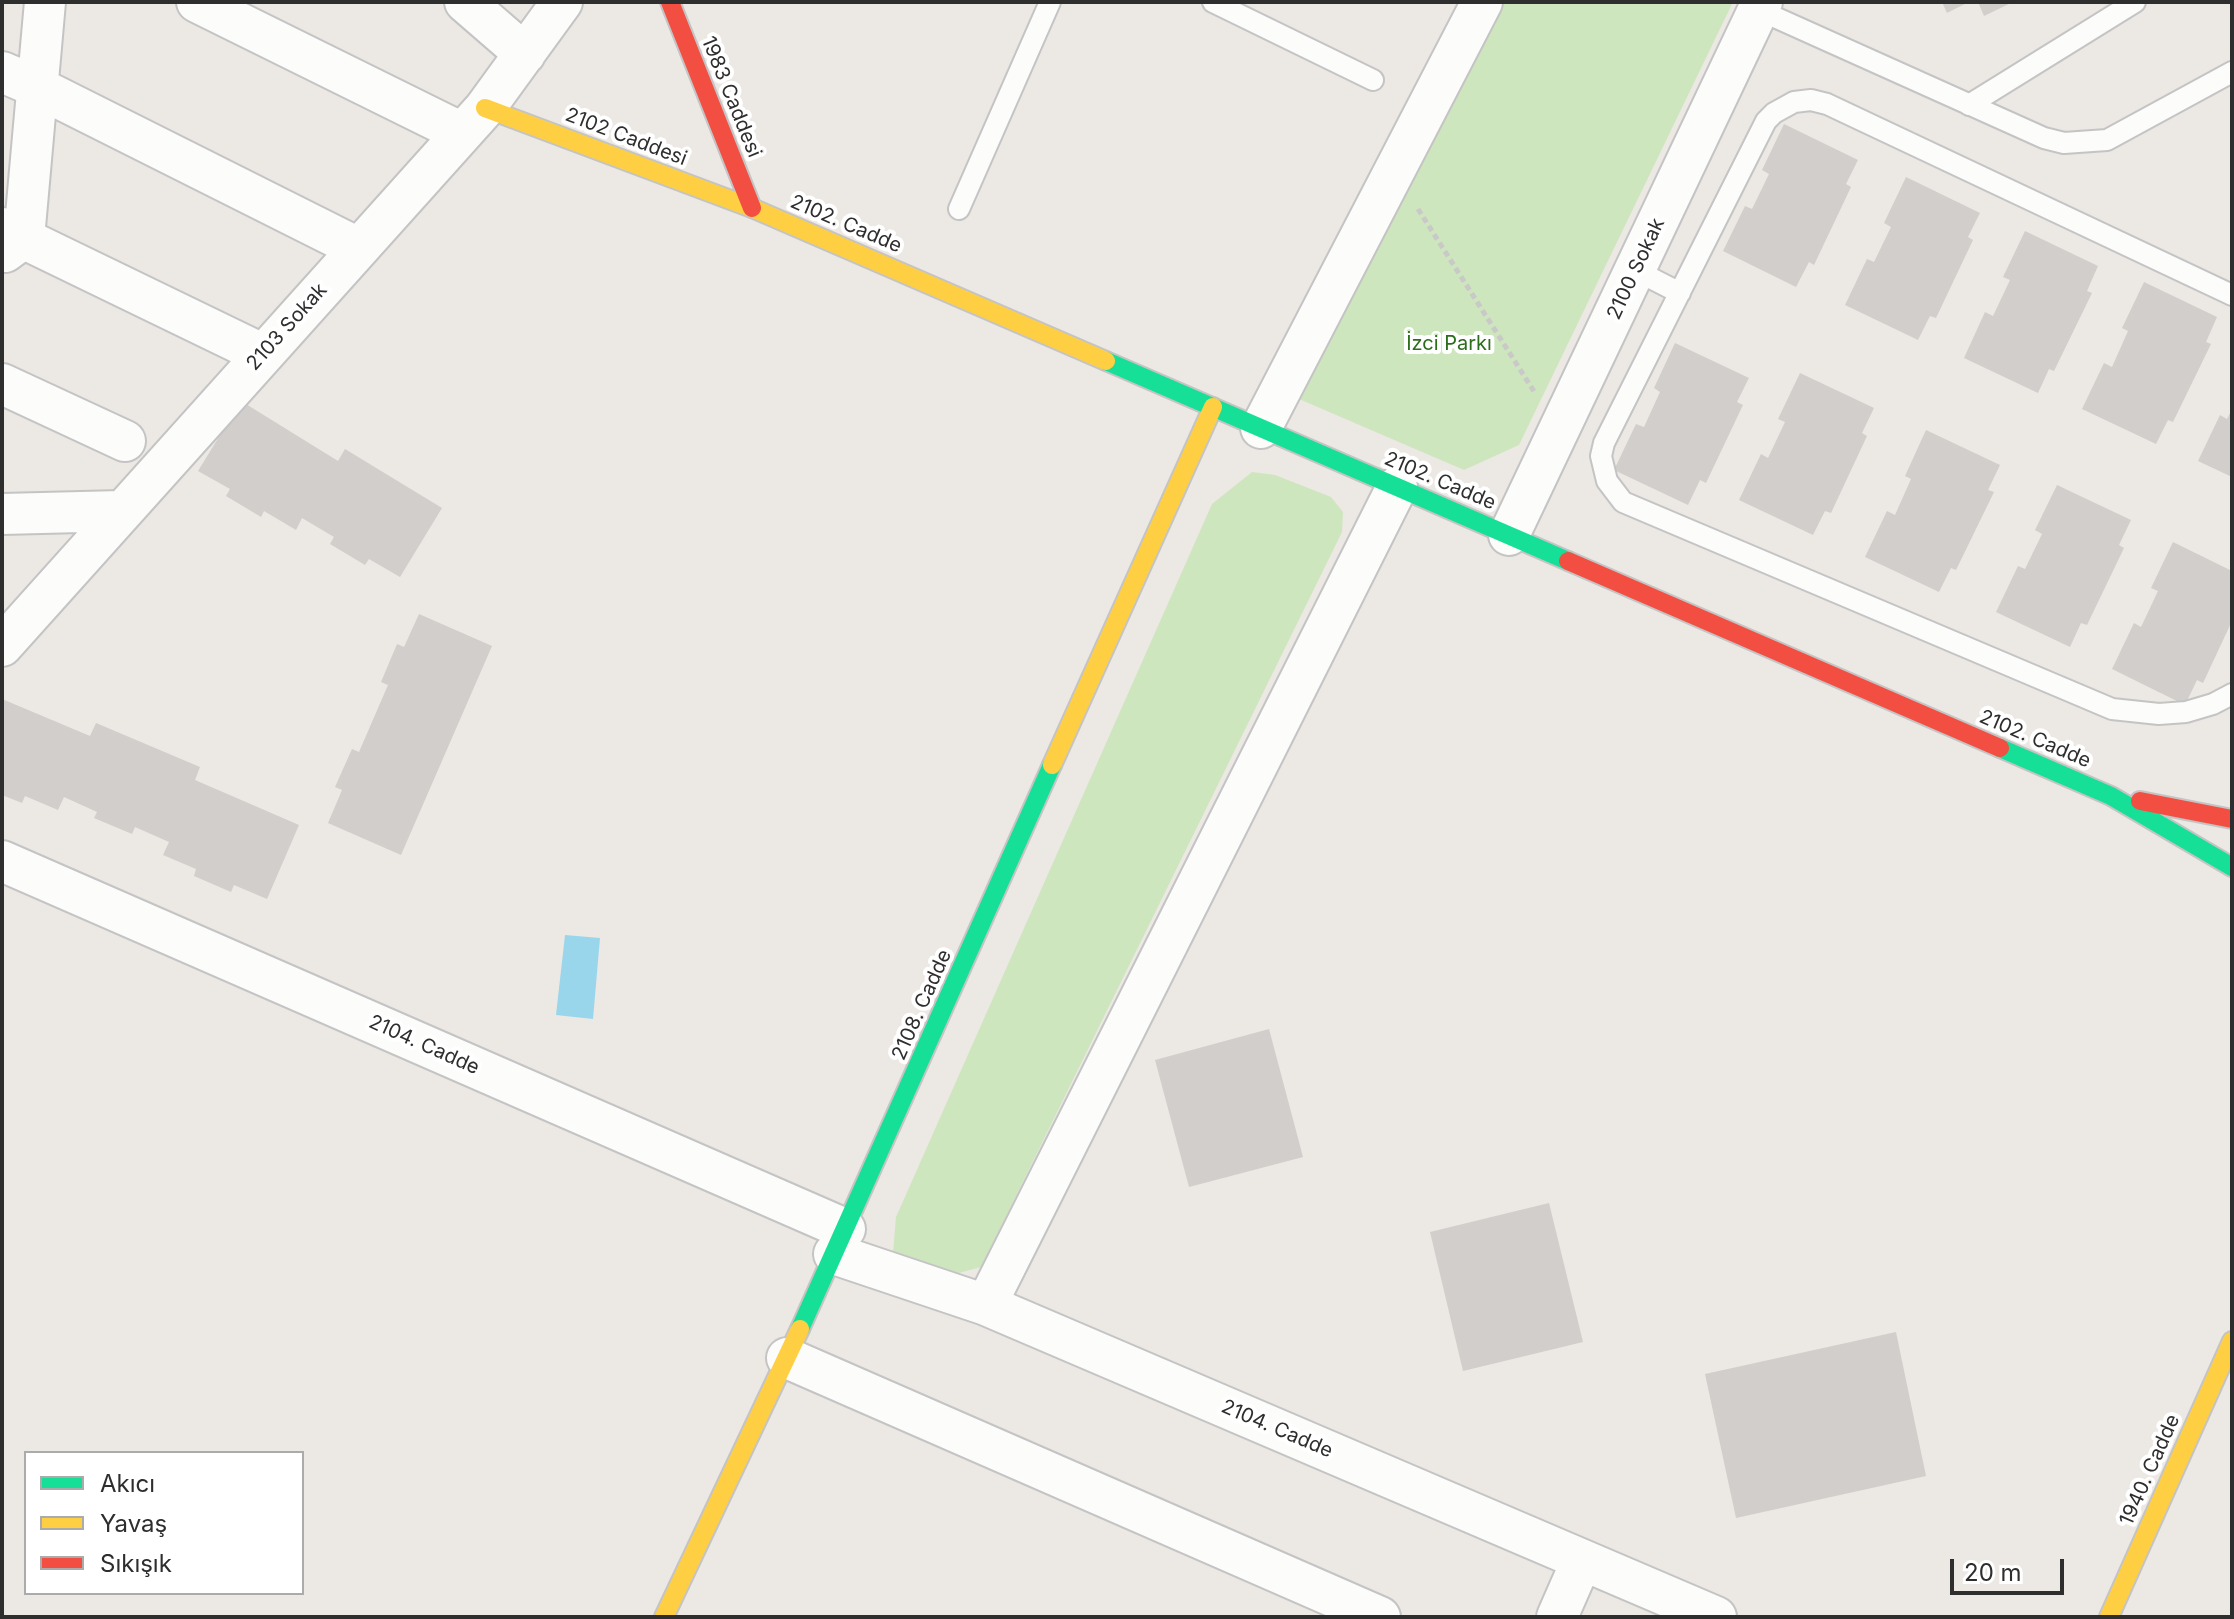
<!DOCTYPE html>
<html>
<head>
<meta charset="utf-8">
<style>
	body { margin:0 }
	#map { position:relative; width:2234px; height:1619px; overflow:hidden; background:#ece8e4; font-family:Inter,sans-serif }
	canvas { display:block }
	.frame { position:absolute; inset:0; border:4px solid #2e2e2e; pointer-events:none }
	.legend { position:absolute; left:24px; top:1451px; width:280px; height:144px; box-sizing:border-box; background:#fff; border:2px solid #ababab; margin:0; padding:10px 14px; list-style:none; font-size:24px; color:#2e2e2e }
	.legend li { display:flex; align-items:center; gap:16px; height:40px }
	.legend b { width:40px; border:2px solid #ababab }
	.scale { position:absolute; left:1950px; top:1559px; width:114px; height:36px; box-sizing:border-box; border:4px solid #2e2e2e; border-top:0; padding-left:10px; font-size:24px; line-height:28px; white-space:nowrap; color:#2e2e2e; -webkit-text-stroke:6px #fff; paint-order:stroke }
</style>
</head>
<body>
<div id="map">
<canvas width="2234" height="1619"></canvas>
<div class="frame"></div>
<ul class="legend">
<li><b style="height:10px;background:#16e098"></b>Akıcı</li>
<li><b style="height:10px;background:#ffcf43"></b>Yavaş</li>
<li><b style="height:10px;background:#f24e42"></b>Sıkışık</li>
</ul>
<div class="scale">20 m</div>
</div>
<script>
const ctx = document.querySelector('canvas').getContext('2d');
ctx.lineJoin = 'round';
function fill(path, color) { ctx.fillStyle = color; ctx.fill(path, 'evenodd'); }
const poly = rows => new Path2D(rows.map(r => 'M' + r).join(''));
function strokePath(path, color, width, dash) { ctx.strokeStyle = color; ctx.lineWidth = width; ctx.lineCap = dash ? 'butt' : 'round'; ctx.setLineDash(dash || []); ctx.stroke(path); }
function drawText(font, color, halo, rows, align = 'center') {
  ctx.font = font + ' Inter,sans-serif'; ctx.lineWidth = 8; ctx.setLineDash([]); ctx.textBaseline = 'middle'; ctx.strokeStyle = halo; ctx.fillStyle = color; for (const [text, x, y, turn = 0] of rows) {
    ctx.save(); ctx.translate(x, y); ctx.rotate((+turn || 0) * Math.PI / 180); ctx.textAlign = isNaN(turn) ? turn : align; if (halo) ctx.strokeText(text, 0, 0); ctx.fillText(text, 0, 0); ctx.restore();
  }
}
fill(poly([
	[1504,2,1733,2,1519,445,1464,470,1299,399],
	[1252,472,1275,475,1331,497,1343,512,1342,532,981,1267,940,1278,893,1253,896,1217,1212,504]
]), '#cee6be');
fill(poly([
	[565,935,600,938,593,1019,556,1015]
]), '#99d6ec');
fill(poly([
	[1942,2,1969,2,1947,13],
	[1978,2,2013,2,1984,16],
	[1784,124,1858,160,1846,184,1851,187,1814,265,1809,262,1796,287,1723,251,1745,206,1752,209,1769,174,1762,170],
	[1906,177,1980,213,1968,237,1973,240,1936,318,1930,316,1918,340,1845,305,1867,259,1874,262,1891,227,1884,223],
	[2025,231,2098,266,2087,291,2092,293,2054,371,2049,369,2038,393,1964,358,1985,312,1993,316,2010,280,2003,277],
	[2144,282,2217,317,2206,342,2211,344,2173,422,2168,420,2156,444,2082,409,2104,363,2112,367,2128,331,2122,328],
	[1675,343,1749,378,1737,402,1743,405,1706,483,1700,480,1688,505,1614,470,1636,424,1644,427,1660,392,1654,388],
	[1800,373,1874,408,1862,433,1867,436,1831,513,1825,511,1813,535,1739,500,1761,454,1768,458,1785,422,1778,419],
	[241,401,338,461,345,449,442,508,400,577,369,559,365,565,330,544,334,537,302,518,296,530,264,511,261,517,226,496,230,489,198,471],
	[2232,409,2232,477,2198,461,2220,415,2227,419],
	[1926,430,2000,465,1988,490,1994,492,1956,570,1951,568,1939,592,1865,557,1887,511,1895,515,1911,479,1905,476],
	[2057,485,2131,520,2119,545,2124,548,2087,625,2081,623,2070,647,1996,612,2018,566,2025,569,2042,534,2035,530],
	[2173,542,2232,571,2232,621,2203,683,2197,680,2185,705,2112,669,2134,623,2141,627,2158,591,2151,588],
	[419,614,492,646,401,855,328,823,342,790,335,787,352,749,359,752,388,685,381,682,397,644,404,647],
	[2,699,90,736,96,723,200,767,195,780,299,825,267,899,234,885,231,892,194,876,196,869,163,855,169,842,135,827,132,834,94,818,97,812,64,797,58,810,25,796,22,803,2,795],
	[1269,1029,1303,1157,1189,1187,1155,1060],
	[1549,1203,1583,1342,1463,1371,1430,1232],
	[1896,1332,1926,1476,1736,1518,1705,1374]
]), '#d1cecb');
const lane = poly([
	[1213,2,1373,80],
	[1759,10,2044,138,2064,143,2107,140,2232,72],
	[1969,105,2135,2],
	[959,209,1050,2],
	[1635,270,1680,293],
	[2232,295,1827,104,1811,100,1794,102,1774,113,1766,121,1604,443,1601,456,1607,481,1623,502,2112,709,2159,714,2186,712,2213,704,2232,694]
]);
const street = poly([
	[197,2,462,133],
	[465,2,525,54],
	[2,72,37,87,358,248],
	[2,228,262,354],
	[5,252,24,238,45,2],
	[2,384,125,441],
	[1261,428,1482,2],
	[2,514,121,511],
	[1509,535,1762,2],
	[2,646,485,108,562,2],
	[2,861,845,1229],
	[834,1254,986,1305,1716,1617],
	[986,1305,1397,487],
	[787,1358,1380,1617],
	[1557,1617,1582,1560]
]);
const fast = poly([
	[1106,361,1568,561],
	[2000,748,2111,796,2232,867],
	[800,1329,1052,765]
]);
const slow = poly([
	[485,108,752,208,1106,361],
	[1052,765,1213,407],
	[664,1617,800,1329],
	[2109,1617,2232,1341]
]);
const jam = poly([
	[670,2,752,208],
	[1568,561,2000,748],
	[2140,801,2232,819]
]);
strokePath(lane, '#c5c4c5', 24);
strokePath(street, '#c5c4c5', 44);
strokePath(fast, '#c5c4c5', 22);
strokePath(slow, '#c5c4c5', 22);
strokePath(jam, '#c5c4c5', 22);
strokePath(poly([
	[1418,209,1535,393]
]), '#c9c9c8', 5, [6, 4]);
strokePath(lane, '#fcfcfb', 20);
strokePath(street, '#fcfcfb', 40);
strokePath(fast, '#16e098', 18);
strokePath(slow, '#ffcf43', 18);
strokePath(jam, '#f24e42', 18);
drawText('20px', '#2e2e2e', '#fff', [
	["1983 Caddesi",731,97,68],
	["2102 Caddesi",626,137,21],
	["2102. Cadde",846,224,23],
	["2100 Sokak",1636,269,-65],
	["2103 Sokak",287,327,-48],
	["2102. Cadde",1440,481,23],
	["2102. Cadde",2035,739,23],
	["2108. Cadde",922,1005,-66],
	["2104. Cadde",424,1045,24],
	["2104. Cadde",1277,1429,23],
	["1940. Cadde",2150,1470,-66]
]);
drawText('20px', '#2c6e1b', '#fff', [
	["İzci Parkı",1449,344]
]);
</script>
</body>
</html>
